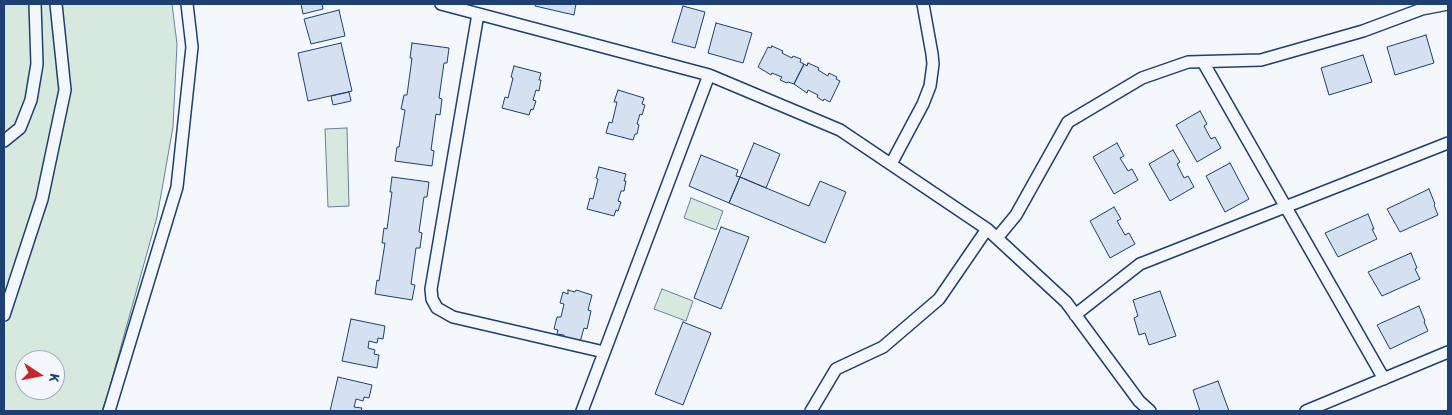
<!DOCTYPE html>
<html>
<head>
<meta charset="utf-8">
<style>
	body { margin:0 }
	#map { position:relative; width:1452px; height:415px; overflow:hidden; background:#f4f7fb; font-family:"Source Sans 3",sans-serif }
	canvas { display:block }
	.frame { position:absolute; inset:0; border:5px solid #1d3f73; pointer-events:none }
	.north { position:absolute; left:15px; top:350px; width:50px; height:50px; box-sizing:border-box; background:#f4f7fb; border:1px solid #9eadc5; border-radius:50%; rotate:101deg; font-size:14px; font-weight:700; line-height:20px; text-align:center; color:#1d3f73 }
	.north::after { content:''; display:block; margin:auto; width:18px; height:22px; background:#c62828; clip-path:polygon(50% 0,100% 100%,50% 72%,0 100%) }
</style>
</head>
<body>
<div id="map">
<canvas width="1452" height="415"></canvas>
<div class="frame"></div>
<div class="north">K</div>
</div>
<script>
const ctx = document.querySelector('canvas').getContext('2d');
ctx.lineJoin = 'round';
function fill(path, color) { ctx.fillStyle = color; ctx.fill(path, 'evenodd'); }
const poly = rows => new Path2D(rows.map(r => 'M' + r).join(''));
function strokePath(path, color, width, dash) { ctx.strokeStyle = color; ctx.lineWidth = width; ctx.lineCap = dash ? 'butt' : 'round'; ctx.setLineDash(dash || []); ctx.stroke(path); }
const green = poly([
	[4,4,172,4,177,44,173,127,157,217,108,393,102,411,4,411,4,4],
	[25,360,55,360,55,390,25,390,25,360],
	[347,128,349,206,328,207,325,129,347,128],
	[691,198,723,211,716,230,684,218,691,198],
	[662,289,693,301,686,321,654,309,662,289]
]);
fill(green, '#d7e8df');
strokePath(green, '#687fa3', 1);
const building = poly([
	[301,4,322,4,323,9,303,14,301,4],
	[536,4,576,4,574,15,535,6,536,4],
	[683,6,705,12,695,48,672,42,683,6],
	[339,10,345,36,311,44,304,19,339,10],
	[716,23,752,33,743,63,708,53,716,23],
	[1426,35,1434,63,1395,75,1387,47,1426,35],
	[341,43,352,91,308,101,298,53,341,43],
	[412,43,449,48,447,63,444,63,439,98,442,99,440,115,436,114,431,150,434,151,432,166,395,161,397,147,399,147,405,110,401,109,404,95,407,95,412,58,410,58,412,43],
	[772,46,783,51,782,53,792,58,793,56,801,59,800,62,804,64,794,84,788,82,787,83,780,80,782,77,772,73,771,75,758,67,768,47,771,48,772,46],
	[1363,55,1372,82,1329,95,1321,68,1363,55],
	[808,63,819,68,818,70,828,76,829,73,837,77,836,79,840,81,830,102,824,99,823,101,817,97,818,95,808,90,807,93,794,84,804,64,807,66,808,63],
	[514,66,541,73,539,80,541,80,539,91,536,90,533,100,536,101,533,110,531,109,529,115,502,108,505,97,508,98,513,78,511,77,514,66],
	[618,90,644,98,642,104,645,105,642,115,640,114,637,124,639,125,637,134,635,134,633,140,606,133,609,122,612,123,617,102,614,102,618,90],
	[349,92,351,101,333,105,331,96,349,92],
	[1200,111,1207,124,1204,126,1211,139,1215,137,1221,148,1197,162,1176,125,1200,111],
	[754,143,780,154,766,188,740,177,754,143],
	[1117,143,1124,156,1120,158,1128,171,1132,169,1138,180,1114,194,1093,157,1117,143],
	[1173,150,1180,162,1177,164,1184,178,1188,176,1194,187,1170,201,1149,164,1173,150],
	[701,155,738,170,736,176,740,177,729,203,689,186,701,155],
	[1230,163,1249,199,1225,212,1206,176,1230,163],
	[599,167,626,174,624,181,626,181,624,191,621,191,618,201,621,202,618,211,616,210,614,216,587,209,590,198,593,199,598,179,596,178,599,167],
	[392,177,429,182,427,197,424,197,419,232,422,233,420,248,416,248,411,284,415,285,412,300,375,294,377,280,379,281,385,243,382,243,384,228,387,229,392,192,390,192,392,177],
	[740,177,809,206,820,181,846,192,825,243,729,203,740,177],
	[1429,189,1435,204,1434,205,1438,215,1400,232,1387,209,1429,189],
	[1114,207,1121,219,1117,221,1125,235,1129,233,1135,244,1110,258,1090,221,1114,207],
	[1368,214,1374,229,1372,229,1377,239,1338,257,1325,233,1368,214],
	[721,227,749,237,721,309,694,298,721,227],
	[1411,253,1417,268,1415,269,1420,279,1382,296,1368,272,1411,253],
	[568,290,575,292,576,290,592,295,588,310,591,311,587,329,584,328,580,342,564,337,564,335,557,334,558,330,554,329,557,317,561,317,564,304,560,303,563,292,568,294,568,290],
	[1160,291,1176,336,1149,345,1145,333,1139,335,1134,318,1138,316,1133,300,1160,291],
	[1419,306,1425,321,1424,322,1428,331,1390,349,1377,325,1419,306],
	[351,319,385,326,383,339,378,338,377,343,369,341,368,348,375,350,374,354,379,355,377,368,342,361,351,319],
	[683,322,711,333,683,405,655,394,683,322],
	[338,377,372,385,369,398,364,397,363,401,356,399,354,407,362,408,361,411,330,411,338,377],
	[1218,381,1229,411,1200,411,1193,390,1218,381]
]);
fill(building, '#d5e0f0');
strokePath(building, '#1d3f73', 1);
const minor = poly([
	[441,4,709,75,840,130,987,229,1066,302,1139,401,1150,411],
	[478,14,431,289,432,299,437,308,453,317,604,352],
	[1203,62,1384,379],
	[4,141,20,128,31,100,37,64,35,4],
	[891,164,923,104,930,86,933,64,932,54,923,4],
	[997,238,1016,215,1068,122,1142,78,1188,62,1261,60,1363,31,1422,9,1448,4],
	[4,315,42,199,65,90,56,4],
	[1075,315,1140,264,1448,143],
	[109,411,177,187,192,47,187,4],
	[582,411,709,75],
	[811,411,836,369,883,347,939,299,987,229],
	[1306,411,1448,352]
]);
strokePath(minor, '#1d3f73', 14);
strokePath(minor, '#f4f7fb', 11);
</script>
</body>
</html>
